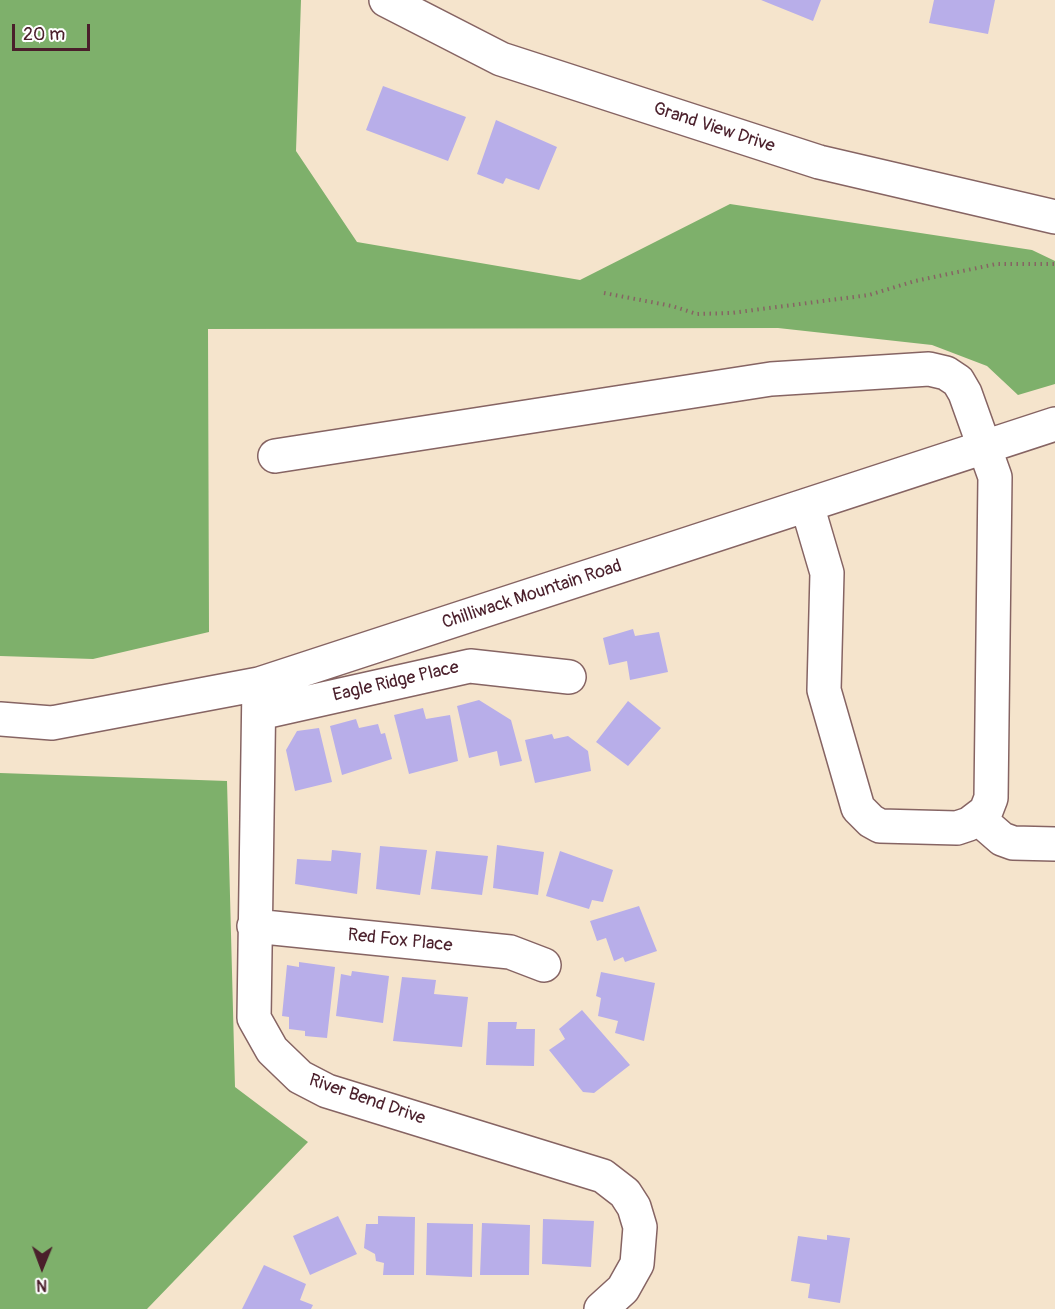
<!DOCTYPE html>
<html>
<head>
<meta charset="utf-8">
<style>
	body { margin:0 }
	#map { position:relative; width:1055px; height:1309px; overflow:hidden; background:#f5e4cc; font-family:Pangolin,sans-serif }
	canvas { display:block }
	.north { position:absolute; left:12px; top:1237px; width:60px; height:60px; -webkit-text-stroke:4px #fff; paint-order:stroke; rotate:181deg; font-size:16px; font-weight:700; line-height:24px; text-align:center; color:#4a1f2b }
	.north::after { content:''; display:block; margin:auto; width:21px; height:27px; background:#4a1f2b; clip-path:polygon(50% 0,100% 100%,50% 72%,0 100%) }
	.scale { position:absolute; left:12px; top:24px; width:78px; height:27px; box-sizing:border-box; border:3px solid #4a1f2b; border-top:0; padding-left:8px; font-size:18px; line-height:21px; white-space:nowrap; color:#4a1f2b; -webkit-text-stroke:4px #fff; paint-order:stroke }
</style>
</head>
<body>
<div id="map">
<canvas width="1055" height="1309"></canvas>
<div class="north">N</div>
<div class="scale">20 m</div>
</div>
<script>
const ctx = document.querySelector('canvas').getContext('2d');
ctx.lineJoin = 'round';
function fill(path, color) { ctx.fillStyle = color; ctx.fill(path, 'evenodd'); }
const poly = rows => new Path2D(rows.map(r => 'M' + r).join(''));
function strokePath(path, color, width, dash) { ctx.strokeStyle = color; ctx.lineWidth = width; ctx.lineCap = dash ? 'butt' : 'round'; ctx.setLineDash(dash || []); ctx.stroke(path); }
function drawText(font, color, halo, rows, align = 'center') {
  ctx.font = font + ' Pangolin,sans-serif'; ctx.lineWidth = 6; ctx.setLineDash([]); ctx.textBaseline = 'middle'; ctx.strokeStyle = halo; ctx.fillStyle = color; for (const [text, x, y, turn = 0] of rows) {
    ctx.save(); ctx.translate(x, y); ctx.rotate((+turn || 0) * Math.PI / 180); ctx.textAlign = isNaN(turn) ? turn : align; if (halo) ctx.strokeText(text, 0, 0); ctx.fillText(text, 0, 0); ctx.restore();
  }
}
fill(poly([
	[0,0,301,0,296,151,357,242,580,280,730,204,1032,250,1055,261,1055,384,1018,395,987,366,932,345,778,328,208,329,209,632,93,659,0,656],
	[0,773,227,781,235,1087,308,1142,147,1309,0,1309]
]), '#7eb06b');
fill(poly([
	[761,0,821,0,813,21],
	[934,0,995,0,988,34,929,23],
	[383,86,466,117,448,161,366,130],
	[496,120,557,147,539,190,506,178,503,184,477,174],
	[633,629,635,636,659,632,668,672,630,680,627,661,609,665,603,638],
	[479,700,511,720,522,761,500,766,497,751,469,758,457,706],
	[628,701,661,728,628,766,596,742],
	[423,708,426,719,450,715,458,761,409,774,394,715],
	[356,719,359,728,378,724,381,734,385,733,392,759,342,775,330,726],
	[319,728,332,782,295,791,286,750,297,731],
	[552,734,554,739,568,736,588,751,591,771,535,783,525,740],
	[497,845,544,852,538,895,493,888],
	[380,846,427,850,420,895,376,889],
	[332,850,361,853,357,894,295,884,297,859,331,861],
	[436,851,488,856,482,895,431,889],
	[560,851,613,870,603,902,592,900,589,909,546,896],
	[639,906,657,951,625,962,623,957,614,961,606,938,597,941,590,921],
	[299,962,335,967,327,1038,305,1036,305,1031,289,1029,289,1017,282,1016,287,965,299,967],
	[352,971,389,976,383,1023,336,1016,341,974,351,976],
	[601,972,655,983,644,1041,615,1033,618,1021,598,1016,601,998,596,996],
	[402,977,436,980,434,994,468,997,462,1047,393,1041],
	[582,1010,630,1065,594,1093,583,1092,549,1050,565,1039,559,1029],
	[488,1022,517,1022,516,1029,535,1029,534,1066,486,1065],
	[338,1216,357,1254,310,1275,293,1236],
	[378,1216,415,1217,414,1275,383,1275,384,1263,376,1261,375,1254,364,1248,366,1224,378,1224],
	[543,1219,594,1221,591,1267,542,1264],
	[427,1223,473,1224,472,1277,426,1275],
	[482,1223,530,1225,529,1275,480,1275],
	[827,1235,850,1238,840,1303,808,1298,810,1284,791,1281,798,1236,827,1240],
	[264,1265,306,1284,300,1300,313,1305,311,1309,242,1309]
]), '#b8aee9');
const minor = poly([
	[386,0,501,59,819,162,1055,217],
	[275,456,771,379,929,369,946,373,958,381,965,393,995,477,991,798,986,811,969,824,957,828,880,826,871,821,858,808,824,690,827,573,807,505],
	[259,684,254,1018,272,1050,300,1077,327,1091,603,1176,625,1193,634,1207,640,1227,637,1264,623,1289,601,1309],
	[260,713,470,666,569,677],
	[0,719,52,723,259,684,1055,424],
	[979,819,1002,839,1013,843,1055,844],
	[254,926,510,952,544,965]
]);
strokePath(minor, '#866463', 36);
strokePath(poly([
	[604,293,672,306,697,314,731,313,869,295,915,281,996,264,1055,264]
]), '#866463', 4, [1.5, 4.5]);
strokePath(minor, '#fff', 33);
drawText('18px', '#4a1f2b', '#fff', [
	["Grand View Drive",714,128,18],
	["Chilliwack Mountain Road",532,595,-18],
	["Eagle Ridge Place",396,682,-13],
	["Red Fox Place",400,941,6],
	["River Bend Drive",367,1100,19]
]);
</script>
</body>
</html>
